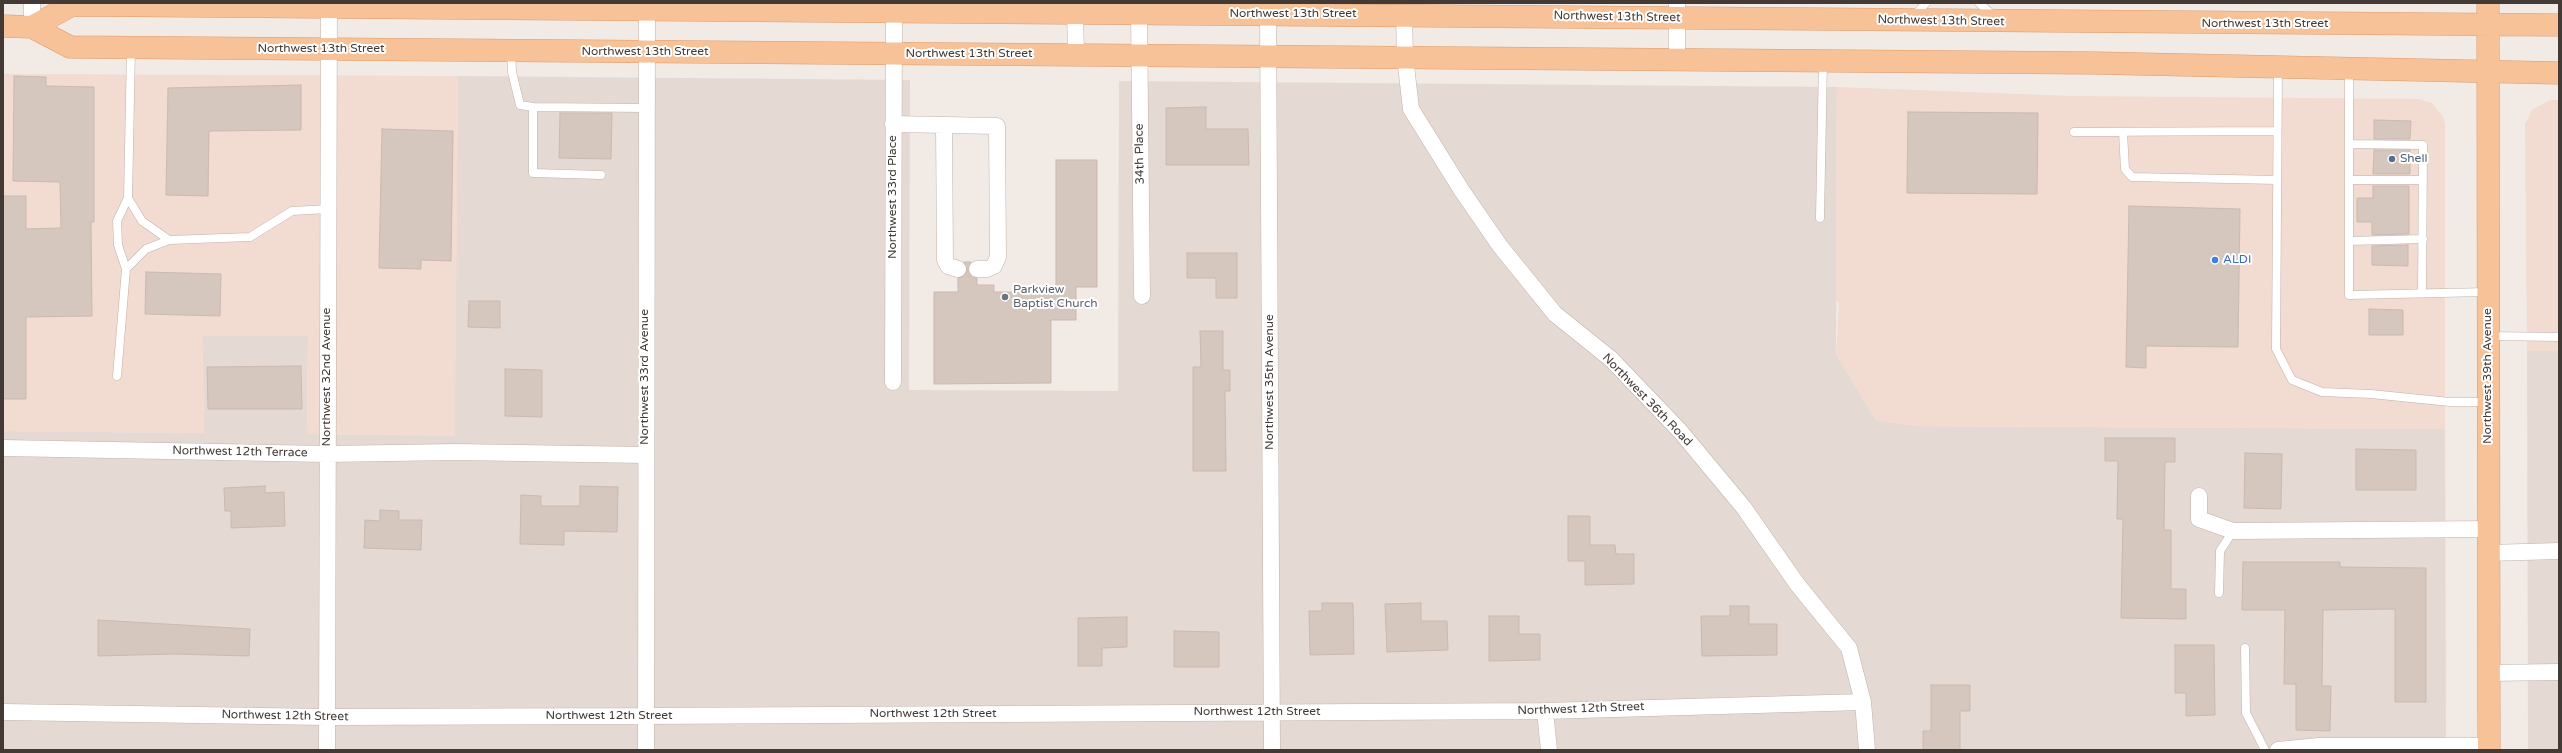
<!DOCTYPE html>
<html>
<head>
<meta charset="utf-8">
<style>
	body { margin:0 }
	#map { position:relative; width:2562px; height:753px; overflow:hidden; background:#f1eae5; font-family:"Varela Round",sans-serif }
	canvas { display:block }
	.frame { position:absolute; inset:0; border:4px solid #433a35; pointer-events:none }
</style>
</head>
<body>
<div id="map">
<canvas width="2562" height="753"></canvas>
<div class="frame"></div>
</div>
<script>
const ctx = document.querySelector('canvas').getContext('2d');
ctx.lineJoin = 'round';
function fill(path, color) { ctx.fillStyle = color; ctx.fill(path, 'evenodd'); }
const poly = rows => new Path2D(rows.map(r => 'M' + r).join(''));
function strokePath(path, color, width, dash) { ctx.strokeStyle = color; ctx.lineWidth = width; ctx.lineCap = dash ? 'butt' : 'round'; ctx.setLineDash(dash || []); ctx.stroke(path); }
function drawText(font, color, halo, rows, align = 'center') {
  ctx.font = font + ' "Varela Round",sans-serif'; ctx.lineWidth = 4; ctx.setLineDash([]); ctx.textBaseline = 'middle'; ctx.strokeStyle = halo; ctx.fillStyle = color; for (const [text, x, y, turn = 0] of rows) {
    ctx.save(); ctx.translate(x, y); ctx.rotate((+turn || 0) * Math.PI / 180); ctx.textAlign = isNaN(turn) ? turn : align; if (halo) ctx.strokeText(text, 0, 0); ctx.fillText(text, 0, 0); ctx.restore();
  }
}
fill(poly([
	[458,76,910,80,909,390,1118,391,1119,81,1837,87,1836,354,1876,420,1917,426,2445,429,2446,750,3,750,3,431,204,433,202,336,308,336,307,434,454,435],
	[2527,351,2559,351,2559,750,2528,750]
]), '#e5dad3');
fill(poly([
	[3,74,458,76,455,436,307,434,308,336,202,336,204,433,3,431],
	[1837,87,2071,96,2418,99,2432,103,2443,117,2445,125,2445,429,1917,426,1876,420,1836,354,1839,303,1836,300],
	[2550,100,2559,100,2559,351,2527,351,2525,124,2532,110]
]), '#f2dbd1');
const building = poly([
	[14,76,46,77,46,86,94,87,94,222,91,222,92,316,26,317,26,399,3,399,3,196,26,196,26,229,61,228,60,182,13,181,14,76],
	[301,85,301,130,209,131,208,196,166,195,168,88,301,85],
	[1206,107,1206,129,1248,129,1249,165,1166,165,1166,108,1206,107],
	[1908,112,2038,113,2037,194,1907,193,1908,112],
	[560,113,612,113,611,159,559,158,560,113],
	[2374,120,2411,121,2410,139,2374,139,2374,120],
	[382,129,453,131,451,261,421,260,421,269,379,268,382,129],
	[2374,150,2410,150,2410,174,2373,174,2374,150],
	[1056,160,1097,160,1097,287,1076,287,1076,320,1051,320,1051,383,934,384,934,292,958,292,958,278,964,276,967,271,964,262,971,262,968,269,972,277,977,278,977,285,994,285,994,292,1056,292,1056,160],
	[2373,186,2409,186,2409,234,2372,235,2372,222,2357,222,2357,198,2373,198,2373,186],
	[2129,206,2240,209,2238,347,2146,346,2146,368,2126,367,2129,206],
	[2408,245,2408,266,2372,265,2372,246,2408,245],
	[1187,253,1237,253,1237,298,1216,298,1216,278,1187,278,1187,253],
	[146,272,221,274,220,316,145,314,146,272],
	[469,301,500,301,500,328,468,327,469,301],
	[2369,309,2403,310,2403,335,2369,335,2369,309],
	[1200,331,1223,331,1223,370,1230,370,1230,391,1225,391,1226,471,1193,471,1193,367,1201,367,1200,331],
	[301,366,302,409,208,409,207,367,301,366],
	[505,369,542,370,542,417,505,416,505,369],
	[2105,438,2175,438,2175,462,2165,462,2164,530,2171,530,2171,589,2186,589,2186,619,2121,618,2123,519,2117,519,2118,461,2105,461,2105,438],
	[2356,449,2416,450,2416,490,2356,490,2356,449],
	[2245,453,2282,454,2281,509,2244,508,2245,453],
	[265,486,265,493,284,492,285,526,231,528,231,511,225,511,224,488,265,486],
	[580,486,618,487,617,532,564,531,564,545,520,544,521,495,541,496,541,506,580,506,580,486],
	[380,510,399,511,399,520,422,520,421,550,364,548,365,520,380,521,380,510],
	[1568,516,1590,516,1590,545,1615,545,1616,554,1634,554,1634,584,1585,585,1585,561,1568,561,1568,516],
	[2243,562,2340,562,2340,567,2426,568,2426,702,2395,702,2395,609,2323,610,2322,686,2331,686,2330,731,2296,730,2296,684,2284,684,2285,610,2242,610,2243,562],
	[1322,603,1353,603,1354,654,1310,655,1309,611,1322,611,1322,603],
	[1421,603,1421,621,1447,621,1448,650,1387,652,1385,604,1421,603],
	[1730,606,1749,606,1749,624,1777,624,1777,655,1702,656,1701,616,1730,616,1730,606],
	[1489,616,1519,616,1519,634,1540,634,1540,660,1489,661,1489,616],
	[1127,617,1127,647,1102,648,1102,666,1078,666,1078,618,1127,617],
	[98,620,250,629,249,656,174,654,98,656,98,620],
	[1174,631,1219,632,1219,667,1174,667,1174,631],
	[2175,645,2214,645,2215,715,2186,716,2186,693,2175,693,2175,645],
	[1931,685,1970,685,1970,711,1960,711,1960,750,1923,750,1923,731,1931,731,1931,685]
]);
fill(building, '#d5c6be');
strokePath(building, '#ccb9af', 1);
const service = poly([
	[1979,3,1994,16],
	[1914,16,1926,3],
	[511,52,512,72,520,105,533,107,646,108],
	[2278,68,2276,349,2292,380,2322,392,2371,394,2450,402,2488,402],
	[2349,68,2349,295,2487,292],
	[533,107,533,173,601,175],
	[2074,132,2276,131],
	[2123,132,2125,169,2132,177,2277,180],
	[2351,144,2423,145,2422,293],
	[2350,180,2423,180],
	[128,198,142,221,169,240],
	[1820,218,1823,61],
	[2349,241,2423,239],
	[126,269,146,249,169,240,250,237,292,211,328,209],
	[2489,336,2559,337],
	[117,376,126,269,118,245,117,221,128,198,131,48],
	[2219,593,2220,551,2233,531],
	[2245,648,2246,713,2265,750]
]);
const minor = poly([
	[32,3,32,27],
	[1071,3,1075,12,1076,54],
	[1677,3,1677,58],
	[1139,13,1142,296],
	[1268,14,1272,750],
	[1404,14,1405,57,1411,109,1462,191,1500,246,1555,314,1611,359,1680,431,1744,508,1797,584,1849,648,1863,702,1867,750],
	[893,124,997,126,998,257,994,266,987,269,977,269],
	[944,125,945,260,948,266,958,269],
	[893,382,894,11],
	[3,448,327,454,456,452,645,455],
	[2199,496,2199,519,2233,531,2488,529],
	[2488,553,2559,551],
	[2489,673,2559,672],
	[1545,711,1549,750],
	[3,712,327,717,647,716,1545,711,1863,702],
	[327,750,329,3],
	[646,750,647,3],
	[2278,750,2319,746,2489,746]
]);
const primary = poly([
	[2488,3,2489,750],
	[3,26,32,27,70,47,2094,63,2559,73],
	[32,27,72,5,2559,25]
]);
strokePath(service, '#bfb3ab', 9);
strokePath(minor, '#bfb3ab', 17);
strokePath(primary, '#db9a69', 23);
strokePath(service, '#fff', 8);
strokePath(minor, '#fff', 16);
strokePath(primary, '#f7c298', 22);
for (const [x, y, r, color] of [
	[2392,159,4,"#5c6f8a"],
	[2215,260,4,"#3f7fe0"],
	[1005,297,4,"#6b7280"]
]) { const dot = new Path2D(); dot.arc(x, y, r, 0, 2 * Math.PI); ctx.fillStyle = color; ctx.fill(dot); strokePath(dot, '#fff', 1.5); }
drawText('12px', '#433a35', '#fff', [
	["Northwest 13th Street",1293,14],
	["Northwest 13th Street",1617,17,1],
	["Northwest 13th Street",1941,21,1],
	["Northwest 13th Street",2265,24],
	["Northwest 13th Street",321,49],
	["Northwest 13th Street",645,52],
	["Northwest 13th Street",969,54],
	["34th Place",1140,154,-91],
	["Northwest 33rd Place",893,197,-90],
	["Northwest 39th Avenue",2488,376,-90],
	["Northwest 32nd Avenue",327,377,-90],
	["Northwest 33rd Avenue",645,377,-90],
	["Northwest 35th Avenue",1270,382,-90],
	["Northwest 36th Road",1647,400,46],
	["Northwest 12th Terrace",240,452,1],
	["Northwest 12th Street",1581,709,-2],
	["Northwest 12th Street",1257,712],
	["Northwest 12th Street",933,714],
	["Northwest 12th Street",285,716,1],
	["Northwest 12th Street",609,716]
]);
drawText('12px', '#4e5e75', '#fff', [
	["Shell",2400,159]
], 'left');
drawText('12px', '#366cbe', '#fff', [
	["ALDI",2223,260]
], 'left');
drawText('12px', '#5b616d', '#fff', [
	["Parkview",1013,290],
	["Baptist Church",1013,304]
], 'left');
</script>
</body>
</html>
